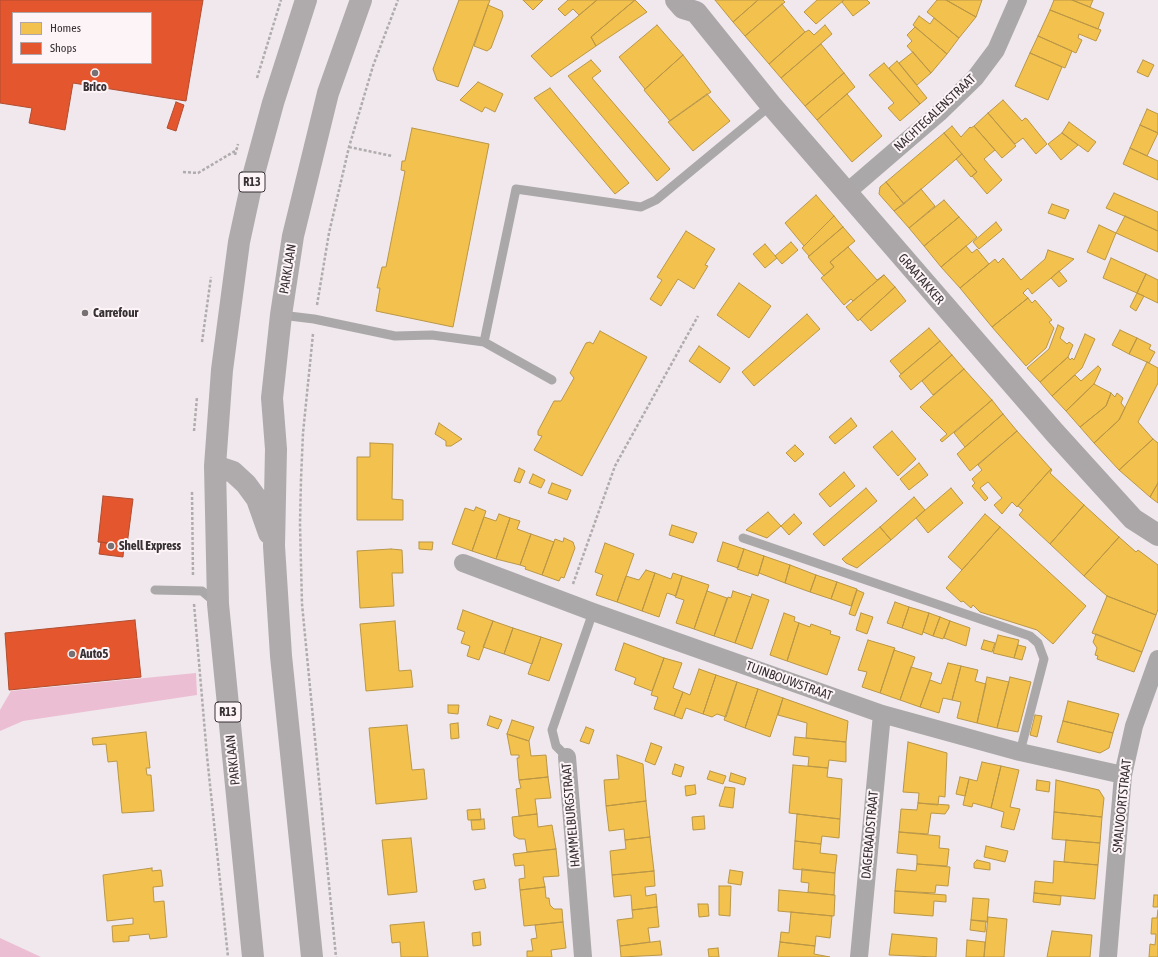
<!DOCTYPE html>
<html>
<head>
<meta charset="utf-8">
<style>
	body { margin:0 }
	#map { position:relative; width:1158px; height:957px; overflow:hidden; background:#f0e8ec; font-family:"Asap Condensed",sans-serif }
	canvas { display:block }
	.legend { position:absolute; left:12px; top:12px; width:140px; height:52px; box-sizing:border-box; background:#fdf4f8; border:1px solid #aea6aa; margin:0; padding:5px 7px; list-style:none; font-size:12px; color:#373134 }
	.legend li { display:flex; align-items:center; gap:8px; height:20px }
	.legend b { width:20px; border:1px solid #aea6aa }
</style>
</head>
<body>
<div id="map">
<canvas width="1158" height="957"></canvas>
<ul class="legend">
<li><b style="height:11px;background:#f2c14e"></b>Homes</li>
<li><b style="height:11px;background:#e4572e"></b>Shops</li>
</ul>
</div>
<script>
const ctx = document.querySelector('canvas').getContext('2d');
ctx.lineJoin = 'round';
function fill(path, color) { ctx.fillStyle = color; ctx.fill(path, 'evenodd'); }
const poly = rows => new Path2D(rows.map(r => 'M' + r).join(''));
function strokePath(path, color, width, dash) { ctx.strokeStyle = color; ctx.lineWidth = width; ctx.lineCap = dash ? 'butt' : 'round'; ctx.setLineDash(dash || []); ctx.stroke(path); }
function drawText(font, color, halo, rows, align = 'center') {
  ctx.font = font + ' "Asap Condensed",sans-serif'; ctx.lineWidth = 4; ctx.setLineDash([]); ctx.textBaseline = 'middle'; ctx.strokeStyle = halo; ctx.fillStyle = color; for (const [text, x, y, turn = 0] of rows) {
    ctx.save(); ctx.translate(x, y); ctx.rotate((+turn || 0) * Math.PI / 180); ctx.textAlign = isNaN(turn) ? turn : align; if (halo) ctx.strokeText(text, 0, 0); ctx.fillText(text, 0, 0); ctx.restore();
  }
}
fill(poly([
	[196,673,197,695,23,721,0,731,0,710,11,691],
	[0,938,41,957,0,957]
]), '#ecbed3');
const homes = poly([
	[459,0,490,0,458,87,437,80,433,69,459,0],
	[523,0,543,0,533,10,523,0],
	[568,0,597,0,579,15,573,9,565,16,558,9,568,0],
	[597,0,635,0,591,37,596,46,551,77,531,56,597,0],
	[635,0,647,12,596,46,591,37,635,0],
	[715,0,758,0,733,22,715,0],
	[758,0,783,0,785,2,745,36,733,22,758,0],
	[817,0,844,0,816,24,804,12,817,0],
	[844,0,867,0,870,3,853,16,842,2,844,0],
	[937,0,946,0,976,17,959,38,927,12,937,0],
	[946,0,982,0,976,17,946,0],
	[1054,0,1072,0,1104,13,1098,29,1050,10,1054,0],
	[1072,0,1093,0,1090,7,1072,0],
	[782,4,805,32,769,64,745,36,782,4],
	[488,5,502,11,503,16,491,48,487,51,474,46,488,5],
	[1050,10,1101,30,1096,41,1079,34,1078,38,1082,40,1076,53,1038,36,1050,10],
	[919,16,930,24,934,18,959,38,947,54,913,25,919,16],
	[657,25,683,55,645,89,619,57,657,25],
	[825,25,832,34,781,78,769,64,805,32,809,30,814,35,825,25],
	[915,27,947,54,931,73,907,46,912,41,907,35,915,27],
	[1038,36,1072,51,1065,68,1030,53,1038,36],
	[821,44,844,73,805,106,781,78,821,44],
	[913,52,931,73,917,85,899,63,913,52],
	[1030,53,1062,67,1048,100,1015,86,1030,53],
	[683,55,711,92,670,121,644,90,683,55],
	[591,60,601,71,592,78,670,169,657,181,568,76,591,60],
	[1143,60,1154,65,1148,77,1137,72,1143,60],
	[897,61,927,98,920,104,889,68,897,61],
	[884,63,920,104,900,121,888,108,894,103,869,75,884,63],
	[844,73,855,87,817,120,805,106,844,73],
	[478,82,503,94,495,112,485,107,482,112,460,100,478,82],
	[550,88,629,183,615,194,534,98,550,88],
	[707,94,730,121,693,151,668,122,707,94],
	[847,94,882,136,852,162,817,120,847,94],
	[1003,100,1022,121,1025,118,1027,119,1047,144,1036,154,1023,138,1015,144,988,113,1003,100],
	[1147,109,1158,114,1158,133,1140,125,1147,109],
	[988,113,1016,146,1002,158,974,126,988,113],
	[1069,122,1096,142,1088,152,1062,133,1069,122],
	[1140,125,1158,133,1147,156,1130,148,1140,125],
	[952,126,961,137,970,127,971,128,974,126,995,150,984,159,1002,180,987,194,972,176,977,172,944,133,952,126],
	[412,128,489,144,453,327,376,311,380,288,377,288,382,267,386,267,405,171,401,170,402,161,405,161,412,128],
	[944,133,962,154,904,204,886,182,944,133],
	[1062,133,1078,145,1061,160,1048,144,1062,133],
	[1130,148,1158,161,1158,180,1123,164,1130,148],
	[962,154,977,172,971,177,956,159,962,154],
	[886,182,904,204,894,211,879,194,880,187,886,182],
	[921,189,935,206,909,228,894,211,921,189],
	[1114,193,1158,212,1158,231,1106,208,1114,193],
	[816,195,834,216,804,246,785,223,816,195],
	[944,200,959,217,924,246,909,228,944,200],
	[1052,204,1069,210,1065,219,1048,213,1052,204],
	[834,216,843,227,809,256,802,248,834,216],
	[1125,216,1158,231,1158,252,1116,233,1125,216],
	[959,217,977,237,941,267,924,246,959,217],
	[996,222,1002,230,979,249,973,242,996,222],
	[1099,225,1116,233,1105,260,1087,252,1099,225],
	[843,227,855,241,830,262,834,267,824,276,808,257,843,227],
	[686,231,715,249,705,265,708,266,694,289,678,279,661,306,650,299,662,280,657,277,686,231],
	[791,242,798,250,782,264,775,256,791,242],
	[765,244,777,258,765,268,753,254,765,244],
	[966,246,972,253,977,249,989,264,960,288,941,267,966,246],
	[848,247,877,280,884,275,853,301,851,299,844,305,821,278,834,267,830,262,848,247],
	[1048,250,1074,259,1032,294,1028,288,1023,293,1028,298,992,327,960,288,995,259,998,263,1003,258,1021,280,1045,259,1048,250],
	[1111,258,1146,274,1137,293,1103,278,1111,258],
	[1059,271,1067,281,1059,287,1051,278,1059,271],
	[1146,274,1158,280,1158,303,1137,293,1146,274],
	[884,275,895,287,858,321,846,307,884,275],
	[739,283,771,306,749,338,717,315,739,283],
	[895,287,906,301,871,331,860,319,895,287],
	[1137,293,1144,296,1136,311,1130,307,1137,293],
	[1028,298,1032,303,1035,300,1052,320,1049,322,1054,328,1046,348,1026,366,992,327,1028,298],
	[807,314,820,329,754,386,742,372,807,314],
	[1058,325,1064,328,1060,338,1067,344,1069,342,1073,345,1068,357,1040,382,1027,368,1049,349,1058,325],
	[929,328,940,341,901,374,890,361,929,328],
	[1120,330,1137,338,1129,354,1112,345,1120,330],
	[600,331,647,357,582,476,534,450,542,436,538,435,538,431,554,401,561,401,574,378,570,373,586,343,590,342,593,344,600,331],
	[1085,334,1095,339,1082,368,1052,396,1040,382,1068,357,1070,360,1072,358,1074,360,1085,334],
	[1137,338,1151,345,1149,349,1155,352,1149,363,1129,354,1137,338],
	[940,341,952,355,911,390,899,376,940,341],
	[699,346,730,368,720,383,689,361,699,346],
	[952,355,964,369,933,395,922,381,952,355],
	[1147,362,1158,368,1158,383,1138,422,1153,439,1119,470,1094,443,1119,420,1147,362],
	[1098,366,1101,369,1094,384,1066,411,1052,396,1075,375,1081,381,1098,366],
	[964,369,992,400,942,442,940,440,947,434,920,407,964,369],
	[1094,384,1111,393,1106,406,1080,427,1066,411,1094,384],
	[1111,393,1115,397,1117,393,1123,398,1121,403,1125,408,1119,420,1094,443,1080,427,1106,406,1111,393],
	[992,400,1003,414,965,447,954,433,992,400],
	[1003,414,1017,431,970,471,957,454,1003,414],
	[851,418,857,426,835,444,829,437,851,418],
	[439,423,462,439,451,446,446,446,446,441,435,434,439,423],
	[892,431,916,459,898,476,873,447,892,431],
	[1017,431,1051,469,1017,507,1012,502,1002,514,994,505,1002,498,988,482,980,488,988,498,985,501,972,486,975,483,972,479,982,470,978,465,1017,431],
	[1153,439,1158,443,1158,483,1150,497,1119,470,1153,439],
	[370,443,393,444,392,499,403,500,403,520,357,520,357,457,370,457,370,443],
	[795,445,804,454,795,462,786,453,795,445],
	[919,463,928,475,909,490,900,479,919,463],
	[519,468,525,471,520,483,514,481,519,468],
	[1051,469,1052,470,1050,473,1084,505,1050,544,1019,515,1023,510,1018,506,1051,469],
	[844,472,855,486,830,507,819,494,844,472],
	[533,474,545,480,541,488,529,483,533,474],
	[552,483,571,490,567,500,548,493,552,483],
	[1158,483,1158,503,1150,497,1158,483],
	[866,488,877,501,824,546,813,534,866,488],
	[951,488,963,503,928,533,916,518,951,488],
	[914,497,925,510,891,540,880,527,914,497],
	[1084,505,1119,537,1084,576,1050,544,1084,505],
	[476,507,486,511,472,551,452,544,465,508,474,511,476,507],
	[768,512,781,526,767,538,746,530,768,512],
	[499,514,510,518,496,559,472,551,484,517,496,521,499,514],
	[794,514,802,523,789,535,781,526,794,514],
	[985,514,1000,527,962,570,948,557,985,514],
	[510,518,520,521,517,529,531,534,520,565,496,559,510,518],
	[672,525,697,533,693,543,669,535,672,525],
	[880,527,891,540,857,568,846,563,842,559,880,527],
	[1000,527,1086,606,1053,644,1037,630,980,612,973,605,971,608,963,601,961,602,946,588,1000,527],
	[531,534,554,542,542,575,525,569,526,567,520,565,531,534],
	[1119,537,1136,552,1138,550,1158,565,1158,609,1156,615,1107,596,1084,576,1119,537],
	[564,538,573,542,575,548,564,578,561,577,559,581,542,575,555,539,563,542,564,538],
	[419,542,433,542,432,550,419,549,419,542],
	[723,542,744,549,738,568,717,561,723,542],
	[605,543,634,554,617,602,596,595,603,575,595,572,605,543],
	[391,549,402,550,403,573,392,573,394,606,360,608,357,551,391,549],
	[744,549,764,556,758,576,737,569,744,549],
	[764,556,790,565,785,583,759,573,764,556],
	[790,565,816,575,810,592,785,583,790,565],
	[646,570,655,573,642,611,617,602,626,576,639,580,646,570],
	[655,573,671,579,673,573,682,576,676,596,667,593,659,617,642,611,655,573],
	[816,575,837,582,831,599,810,592,816,575],
	[682,576,709,585,694,629,676,623,684,600,675,597,682,576],
	[837,582,857,589,851,606,831,599,837,582],
	[857,590,864,593,855,616,849,614,857,590],
	[707,591,727,598,714,636,694,629,707,591],
	[733,591,751,597,735,643,714,636,728,597,731,598,733,591],
	[752,594,769,600,752,649,735,643,752,594],
	[1107,596,1156,615,1142,652,1092,633,1107,596],
	[895,602,909,607,902,628,887,623,895,602],
	[909,607,929,613,922,635,902,628,909,607],
	[463,610,493,621,479,660,467,656,470,646,461,643,465,632,457,629,463,610],
	[784,613,795,617,794,621,799,623,787,661,770,655,784,613],
	[861,613,873,617,867,634,856,630,861,613],
	[929,613,940,617,933,636,923,632,929,613],
	[940,617,950,621,943,639,933,636,940,617],
	[395,621,399,671,411,670,413,687,366,691,360,624,395,621],
	[493,621,513,628,504,654,483,647,493,621],
	[950,621,970,628,966,646,944,638,950,621],
	[799,623,810,627,811,624,831,631,830,634,840,637,827,675,787,661,799,623],
	[513,628,541,637,532,664,504,654,513,628],
	[1096,634,1142,652,1134,672,1097,659,1098,656,1095,655,1097,648,1093,642,1096,634],
	[998,635,1019,640,1014,658,993,653,998,635],
	[541,637,562,644,549,681,528,674,541,637],
	[868,640,895,648,880,693,862,687,867,672,858,670,868,640],
	[984,640,995,643,992,652,981,649,984,640],
	[624,643,664,658,652,691,634,684,636,678,615,670,624,643],
	[1018,645,1026,647,1022,660,1014,658,1018,645],
	[894,650,915,657,900,700,880,693,894,650],
	[664,658,682,663,673,688,683,692,674,716,654,709,658,697,651,695,664,658],
	[948,663,961,666,952,700,943,698,939,713,920,707,930,680,941,684,948,663],
	[961,666,978,670,975,681,986,684,977,723,957,718,961,702,952,700,961,666],
	[911,667,932,673,920,707,900,700,911,667],
	[699,669,716,675,703,714,686,708,682,719,674,716,683,692,690,695,699,669],
	[716,675,737,682,726,717,717,714,712,717,703,714,716,675],
	[987,677,1009,682,997,728,977,723,987,677],
	[1010,677,1031,682,1018,732,997,728,1010,677],
	[737,682,758,689,745,728,724,720,737,682],
	[758,689,783,698,770,737,745,728,758,689],
	[783,698,848,721,846,742,806,738,807,723,778,715,783,698],
	[1068,701,1119,714,1113,733,1063,721,1068,701],
	[448,705,459,705,458,714,448,713,448,705],
	[1035,715,1042,716,1037,737,1030,735,1035,715],
	[490,716,502,720,498,729,487,725,490,716],
	[512,720,534,727,529,741,507,734,512,720],
	[1063,721,1113,733,1109,748,1100,753,1057,742,1063,721],
	[458,723,459,738,451,739,450,724,458,723],
	[407,725,412,770,424,769,427,799,376,804,369,728,407,725],
	[586,727,594,730,589,744,580,741,586,727],
	[146,732,150,768,146,768,147,775,151,775,154,811,122,813,117,761,108,762,106,744,93,745,92,738,146,732],
	[507,734,529,741,531,756,546,755,548,777,519,780,517,758,519,758,519,755,511,755,507,734],
	[795,737,846,742,846,762,829,760,828,768,808,766,809,757,793,755,795,737],
	[908,742,947,753,945,797,939,796,938,805,918,803,919,793,903,792,908,742],
	[651,743,662,747,655,765,645,761,651,743],
	[617,755,643,764,646,801,606,806,604,780,619,779,617,755],
	[982,762,1001,766,991,808,973,803,972,807,963,805,969,779,977,781,982,762],
	[675,764,684,767,681,777,672,774,675,764],
	[793,765,828,768,827,777,842,779,840,819,789,813,793,765],
	[1001,766,1019,770,1010,807,1020,809,1014,830,1001,827,1004,812,991,808,1001,766],
	[710,771,726,776,723,784,707,779,710,771],
	[731,773,746,778,744,785,729,781,731,773],
	[548,777,551,798,535,799,537,814,519,816,516,789,521,788,519,780,548,777],
	[960,777,969,779,965,796,956,794,960,777],
	[1037,780,1050,782,1049,792,1036,790,1037,780],
	[1056,780,1099,790,1104,798,1102,817,1054,812,1056,780],
	[695,785,696,794,686,796,685,786,695,785],
	[725,787,735,788,733,808,719,806,725,787],
	[646,801,650,837,625,840,624,829,609,831,606,806,646,801],
	[918,803,949,805,949,808,945,814,931,813,928,834,899,832,901,809,917,810,918,803],
	[480,809,481,820,468,820,467,810,480,809],
	[1054,812,1102,817,1100,843,1052,839,1054,812],
	[537,814,538,827,552,825,556,849,527,852,525,839,519,839,514,836,512,817,537,814],
	[797,814,840,819,839,838,822,836,821,844,795,841,797,814],
	[704,816,705,829,693,830,692,817,704,816],
	[484,819,485,829,472,830,471,820,484,819],
	[899,832,940,836,939,848,949,849,947,866,917,864,917,855,897,853,899,832],
	[650,837,654,871,612,875,610,851,626,849,625,840,650,837],
	[411,838,417,892,388,895,382,840,411,838],
	[1066,840,1100,843,1098,865,1064,862,1066,840],
	[795,841,821,844,820,853,837,855,835,873,793,869,795,841],
	[986,846,1008,851,1005,862,984,857,986,846],
	[556,849,559,876,543,877,545,887,520,890,519,879,525,878,524,865,515,866,513,854,556,849],
	[977,860,990,863,990,870,974,868,974,863,977,860],
	[1054,861,1098,865,1095,899,1034,893,1035,881,1053,883,1054,861],
	[917,864,950,867,948,886,936,885,935,893,895,891,897,869,916,871,917,864],
	[152,868,152,871,161,870,163,886,153,887,154,902,164,901,167,937,150,939,149,934,129,936,129,941,113,942,112,926,133,924,133,918,107,921,103,875,152,868],
	[802,869,835,873,834,895,808,892,809,883,801,882,802,869],
	[730,870,743,872,741,885,728,883,730,870],
	[654,871,655,886,645,887,646,896,656,894,657,907,632,910,631,895,614,897,612,875,654,871],
	[484,879,486,888,475,890,473,881,484,879],
	[719,886,731,886,730,916,719,915,719,886],
	[545,887,546,898,549,898,550,905,554,909,562,909,563,922,524,926,520,890,545,887],
	[779,890,835,895,834,916,778,911,779,890],
	[895,891,946,895,946,902,934,901,933,916,894,913,895,891],
	[1034,893,1061,896,1060,905,1033,902,1034,893],
	[1154,895,1158,895,1158,907,1153,907,1154,895],
	[973,898,989,899,987,922,971,920,973,898],
	[698,904,708,904,709,916,699,917,698,904],
	[657,907,659,927,648,928,650,942,620,946,617,920,633,918,632,910,657,907],
	[1158,910,1158,957,1149,957,1150,944,1155,945,1156,934,1151,934,1152,918,1157,918,1158,910],
	[791,912,832,916,830,938,816,936,815,946,780,942,781,932,789,933,791,912],
	[988,917,1007,919,1004,957,984,957,988,917],
	[971,920,986,921,985,932,970,930,971,920],
	[424,922,428,957,401,957,400,942,392,943,390,925,424,922],
	[563,922,566,948,551,950,552,957,527,957,527,951,533,951,531,939,537,938,535,925,563,922],
	[1052,931,1092,935,1090,957,1047,957,1052,931],
	[480,932,481,945,473,946,472,933,480,932],
	[892,934,937,938,936,957,889,955,892,934],
	[967,940,985,942,984,957,966,957,967,940],
	[660,941,662,955,621,957,620,946,660,941],
	[780,942,815,946,814,954,830,957,778,957,780,942],
	[718,948,719,957,709,957,708,949,718,948]
]);
fill(homes, '#f2c14e');
strokePath(homes, '#ba9646', 1);
const shops = poly([
	[0,0,203,0,186,101,73,83,65,130,29,123,32,108,0,103,0,0],
	[13,13,151,13,151,63,13,63,13,13],
	[176,102,184,105,176,131,167,128,176,102],
	[103,496,133,499,127,545,98,542,103,496],
	[101,542,124,546,123,557,99,554,101,542],
	[135,620,141,677,9,690,5,633,135,620]
]);
fill(shops, '#e4572e');
strokePath(shops, '#b04c30', 1);
strokePath(poly([
	[257,78,281,0],
	[349,147,392,156],
	[235,155,238,144],
	[183,172,198,173,235,151],
	[317,305,329,233,349,147,373,66,398,0],
	[313,334,303,433,301,479,300,524,302,604,336,957],
	[202,342,211,277],
	[194,431,197,397],
	[192,492,193,577],
	[573,584,615,466,698,316],
	[194,604,207,756,228,957]
]), '#b0acae', 2.5, [3, 2]);
strokePath(poly([
	[281,315,314,319,395,336,432,335,484,342],
	[552,380,484,342,516,189,641,207,656,200,771,105],
	[743,538,1030,636,1038,643,1044,659,1020,752],
	[155,590,202,591,215,602],
	[567,757,556,746,552,730,593,612]
]), '#aba8aa', 9);
strokePath(poly([
	[846,193,939,113,975,78,996,50,1018,0],
	[463,563,593,612,882,714,1020,752,1123,775],
	[567,757,583,957],
	[859,957,882,714],
	[1108,957,1123,775,1134,726,1158,659]
]), '#aba8aa', 18);
strokePath(poly([
	[676,0,683,8,696,12,771,105,1055,433,1133,519,1158,535]
]), '#aba7a9', 22);
strokePath(poly([
	[215,466,233,472,246,484,257,499,269,533],
	[253,957,218,604,215,466,222,370,239,242,254,173,273,103,306,0],
	[312,957,281,656,274,546,276,449,272,398,281,315,293,236,328,93,361,0]
]), '#afabac', 22);
for (const [x, y, r, color] of [
	[95,73,4,"#787174"],
	[85,313,4,"#787174"],
	[111,546,4,"#787174"],
	[72,654,4,"#787174"]
]) { const dot = new Path2D(); dot.arc(x, y, r, 0, 2 * Math.PI); ctx.fillStyle = color; ctx.fill(dot); strokePath(dot, '#fdf4f8', 1.5); }
for (const [x, y, w] of [
	[252,182,26],
	[228,712,26]
]) { const box = new Path2D(); box.roundRect(x - w / 2, y - 10, w, 20, 3); ctx.fillStyle = '#fdf4f8'; ctx.fill(box); strokePath(box, '#373134', 1); }
drawText('bold 12px', '#373134', null, [
	["R13",252,182],
	["R13",228,712]
]);
drawText('bold 13px', '#373134', '#fdf4f8', [
	["Brico",95,87,"center"],
	["Carrefour",93,313],
	["Shell Express",119,546],
	["Auto5",80,654]
], 'left');
drawText('13px', '#373134', '#fdf4f8', [
	["NACHTEGALENSTRAAT",935,113,-43],
	["PARKLAAN",288,269,-81],
	["GRAATAKKER",921,279,49],
	["TUINBOUWSTRAAT",789,681,20],
	["PARKLAAN",233,760,-96],
	["SMALVOORTSTRAAT",1122,806,-84],
	["HAMMELBURGSTRAAT",571,815,-95],
	["DAGERAADSTRAAT",870,835,-85]
]);
</script>
</body>
</html>
